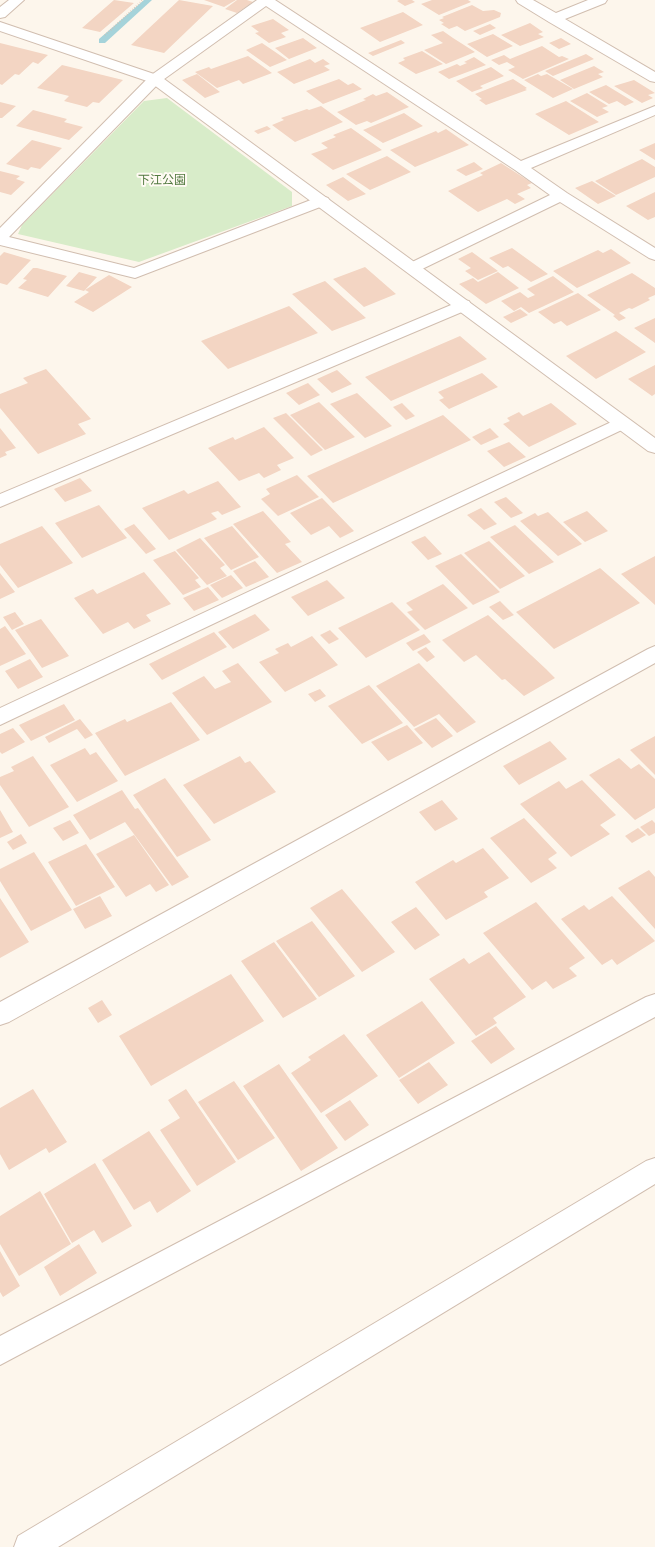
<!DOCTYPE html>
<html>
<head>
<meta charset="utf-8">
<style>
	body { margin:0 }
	canvas { display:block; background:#fdf6ec }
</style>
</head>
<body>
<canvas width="655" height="1547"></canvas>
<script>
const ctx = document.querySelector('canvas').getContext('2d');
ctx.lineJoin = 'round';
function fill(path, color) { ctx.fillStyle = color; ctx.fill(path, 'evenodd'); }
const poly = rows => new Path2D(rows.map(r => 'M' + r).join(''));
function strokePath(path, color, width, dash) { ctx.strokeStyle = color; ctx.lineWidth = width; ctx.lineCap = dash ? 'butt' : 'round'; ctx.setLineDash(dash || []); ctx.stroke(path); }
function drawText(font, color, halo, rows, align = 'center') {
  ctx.font = font + ' Manrope,"Noto Sans JP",sans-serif'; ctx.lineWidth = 4; ctx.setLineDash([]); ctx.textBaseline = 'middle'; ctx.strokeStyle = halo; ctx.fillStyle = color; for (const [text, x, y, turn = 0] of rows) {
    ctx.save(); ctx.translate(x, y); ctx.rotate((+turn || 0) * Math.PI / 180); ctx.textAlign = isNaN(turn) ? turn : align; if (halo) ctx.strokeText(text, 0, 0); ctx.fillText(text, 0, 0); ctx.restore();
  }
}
fill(poly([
	[167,98,292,192,292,206,139,262,18,234,22,225,144,101]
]), '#d8ecc9');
fill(poly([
	[144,0,152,0,105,43,99,43,99,39,144,0]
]), '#a5d3da');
fill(poly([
	[114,0,134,3,100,32,82,28],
	[179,0,213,6,164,53,131,45],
	[204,0,236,0,224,7],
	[237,0,247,0,253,2,237,13,225,9],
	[399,0,412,0,415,2,405,6,397,1],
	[432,0,468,0,471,2,439,15,421,4],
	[472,5,483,11,494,10,501,13,500,17,465,31,457,26,449,29,441,24,444,23,439,20,444,18,442,17],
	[403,12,423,25,380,42,360,28],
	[273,19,289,30,281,33,286,37,269,43,255,33,259,32,251,26],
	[530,23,543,32,538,34,544,37,520,46,501,35],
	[490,24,496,28,480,35,473,31],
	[443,31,453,38,475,52,446,64,424,50,443,43,431,35],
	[493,34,513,46,487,57,467,44],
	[303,38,317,48,289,59,275,48],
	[561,38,571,44,559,49,549,43],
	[401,40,405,43,373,56,368,53],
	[0,43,48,55,38,64,33,62,19,75,15,74,2,85,0,84],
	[262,43,287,60,270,67,246,50],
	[542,46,559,57,562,56,569,59,523,79,508,70,515,67,507,62,499,65,491,60,504,55,510,59],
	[422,51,443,64,416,74,398,63,405,60,403,58],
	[586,54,594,59,553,76,545,71],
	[248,56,272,73,243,84,239,80,217,88,195,72,209,67,211,69],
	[474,57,486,65,449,79,438,72,457,64,460,66,467,63,464,62],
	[310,59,315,63,323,59,330,64,324,66,330,70,294,84,277,72],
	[62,65,123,80,99,103,93,102,87,107,64,101,69,96,37,88],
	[594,66,604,72,598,74,603,77,574,89,560,80],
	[491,67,504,76,480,86,483,88,472,92,456,81],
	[197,74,220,92,205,98,182,80],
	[538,74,541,76,547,74,573,89,553,98,524,80],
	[339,79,348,85,353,83,362,89,323,104,306,91],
	[513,79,527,88,525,89,527,90,486,105,479,100,482,99,475,94],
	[634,80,655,93,648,95,653,98,642,103,614,86],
	[606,85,634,102,625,106,617,101,609,104,589,92],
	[387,92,409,107,371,123,367,121,356,125,337,112,366,100,363,99,373,94,376,96],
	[587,93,608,106,602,108,609,112,597,117,570,101],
	[566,101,599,122,569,135,535,114],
	[0,102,16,106,2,118,0,118],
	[321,106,343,122,295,142,272,125,284,120,281,118,307,109,309,110],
	[33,110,67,119,64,122,83,127,69,140,16,126],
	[404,113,423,126,383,143,363,130],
	[267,126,271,129,258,134,254,131],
	[351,128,382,150,333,170,311,154,328,148,321,143,336,137,333,135],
	[446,129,469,145,415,167,390,150,436,131,438,133],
	[32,140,62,148,40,169,31,167,28,170,6,164],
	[655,143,655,160,639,150],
	[387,156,411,172,370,190,346,174],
	[642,159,655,167,655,177,616,195,595,181],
	[474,162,483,169,466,176,456,170],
	[501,163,532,183,527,185,531,188,517,194,525,199,515,204,507,199,478,212,448,191,483,175,480,173],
	[0,171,20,176,16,179,25,182,11,195,0,192],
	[343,177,366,194,348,201,326,185],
	[592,181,616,196,598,204,575,188],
	[655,192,655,217,648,220,626,206],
	[512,248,548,274,531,282,508,266,503,268,489,258],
	[611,249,631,263,577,288,553,271,598,250,603,253],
	[4,252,31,260,7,285,0,283,0,256],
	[472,252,498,271,478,280,465,271,471,268,458,259],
	[365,267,396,294,364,307,333,279],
	[33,268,37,268,67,276,48,297,18,288,27,280,23,279],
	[79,272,97,277,84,291,66,286],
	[498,272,519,288,486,304,459,284,473,278,478,282],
	[632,273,655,288,655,295,648,298,650,300,632,309,629,308,619,313,626,318,619,321,613,316,615,315,587,295],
	[109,275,132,287,93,312,74,302,89,292,85,290],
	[553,276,574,292,529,313,521,307,514,311,501,301,520,292,528,298,535,295,527,289],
	[325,281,366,318,332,331,292,294],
	[578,293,601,310,567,326,561,321,554,324,538,312],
	[289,306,318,333,228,369,201,341],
	[520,309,528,315,511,323,503,317],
	[655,318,655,343,634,328],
	[616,331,646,352,596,379,566,356],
	[460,336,487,359,391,401,365,377],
	[655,365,655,394,652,396,628,379],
	[46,369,91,419,78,424,86,434,38,454,0,408,0,394,28,383,23,378],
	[337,370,352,384,332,393,317,379],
	[482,373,498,387,449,409,439,400,444,398,438,392],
	[308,383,320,395,299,405,286,393],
	[357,393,392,426,365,438,330,404],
	[319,402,355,437,325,450,290,415],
	[402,403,415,416,406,420,393,407],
	[551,403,577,424,529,447,503,424,510,421,507,418,519,412,523,416],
	[286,413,323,450,311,456,273,418],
	[443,415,471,440,333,503,307,476],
	[264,427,294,458,277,465,281,470,264,478,259,473,239,481,208,448,233,437,235,440],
	[0,428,16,448,5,452,7,455,0,458],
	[490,428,499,437,481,445,472,437],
	[509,442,526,457,504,467,487,451],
	[297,475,319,497,278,516,261,499,270,494,266,489],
	[80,478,92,491,65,502,54,489],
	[218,481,241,507,222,515,218,511,211,513,217,519,169,540,142,508,184,490,188,494],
	[506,497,523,513,511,518,494,502],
	[322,498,354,531,340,538,329,526,311,535,290,513],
	[99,505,127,538,82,558,55,523],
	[481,508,497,524,484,530,467,515],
	[263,511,291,542,285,544,302,562,277,573,233,524],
	[587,511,608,531,585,542,563,522],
	[548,512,582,544,558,556,520,521,535,513,538,516],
	[134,524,156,549,146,554,124,529],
	[515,525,554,562,529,574,490,537],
	[42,526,73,563,18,588,0,565,0,544],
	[232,526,259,557,231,570,204,538],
	[425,536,442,554,428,560,411,542],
	[200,538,225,565,220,568,227,576,207,585,176,550],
	[489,541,525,576,500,589,464,553],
	[175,551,199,578,195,580,201,587,183,595,153,560],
	[461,554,500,592,473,605,435,566],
	[655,556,655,605,621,574],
	[255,561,269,577,246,587,233,571],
	[600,568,640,603,554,649,516,612],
	[144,572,171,604,146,615,151,621,134,629,128,622,103,634,74,598,93,589,97,594],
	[0,573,15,592,0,599],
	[231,575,243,588,222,598,210,585],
	[327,580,345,598,308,616,291,597],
	[443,584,468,608,425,630,407,612,413,610,406,603],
	[208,587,219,600,194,611,183,598],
	[500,601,514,615,503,620,489,607],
	[392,602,420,630,366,658,338,628],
	[15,612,24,624,12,630,3,617],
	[255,614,270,630,233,649,218,632],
	[488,615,546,669,555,678,524,696,505,679,502,680,476,655,464,662,442,640],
	[41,619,69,656,42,668,15,630],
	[5,626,26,654,0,666,0,629],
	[330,630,339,639,329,644,320,635],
	[214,632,227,647,162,680,149,664],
	[424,634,431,642,413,651,406,643],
	[312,636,338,665,285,692,259,662,279,653,275,649,288,643,291,647],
	[426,647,435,657,427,662,417,652],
	[30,659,43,677,18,689,5,671],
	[238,663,272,702,207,735,172,693,204,676,215,689,231,682,222,671],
	[419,663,476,722,457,733,439,714,414,727,376,686],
	[369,685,403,723,362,744,328,706],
	[320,689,326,696,315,702,308,694],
	[171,702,200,740,125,776,95,733,125,719,127,722],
	[64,704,75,720,31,741,19,725],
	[436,718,453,736,432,748,414,729],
	[80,719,93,735,85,739,77,729,49,743,45,737],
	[407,725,423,743,388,761,371,742],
	[13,728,25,742,2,754,0,752,0,734],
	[655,736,655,775,630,750],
	[550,741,567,759,519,785,503,766],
	[85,748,90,755,96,752,118,781,77,802,50,765],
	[33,756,69,807,29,827,0,785,0,777,14,771,11,767],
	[240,756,245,763,250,761,276,792,214,824,183,785],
	[619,758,631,769,639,764,655,779,655,808,635,820,589,775],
	[165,778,211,840,177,857,133,795],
	[582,780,616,815,600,825,610,834,571,857,520,804,559,781,566,789],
	[122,790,135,809,138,808,189,877,172,886,125,822,90,840,73,815],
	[442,800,458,819,435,831,419,812],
	[0,810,13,832,0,838],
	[524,818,557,853,548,859,557,868,531,883,490,838],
	[70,820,79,833,63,841,53,828],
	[652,820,655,823,655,833,649,836,640,827],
	[638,828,646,835,632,843,625,836],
	[21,834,27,843,13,850,7,842],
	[134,835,169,885,156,892,150,884,126,897,96,854],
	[86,844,115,887,76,906,48,862],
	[483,848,509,878,484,892,488,897,446,920,415,882,453,860,456,863],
	[34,852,72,910,31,931,0,881,0,869],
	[649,870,655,877,655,929,618,888],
	[342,889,395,952,362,972,310,908],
	[100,896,112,916,85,929,73,909],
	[612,896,655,941,617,965,612,959,602,965,561,919,584,905,589,910],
	[0,898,29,942,0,958],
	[536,902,585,958,569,968,577,976,553,989,546,981,532,990,483,933],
	[416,907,440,935,415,950,391,922],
	[312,921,355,976,319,997,276,941],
	[274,942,317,999,283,1018,241,961],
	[489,952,526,997,493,1018,497,1023,476,1036,429,979,464,958,469,964],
	[231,974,264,1021,151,1086,119,1036],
	[102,1000,112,1015,98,1023,88,1008],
	[422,1001,455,1043,399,1078,366,1035],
	[496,1026,515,1049,491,1064,471,1041],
	[344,1034,378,1076,321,1113,291,1073,311,1060,308,1057],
	[429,1062,448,1085,418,1104,399,1080],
	[279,1064,338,1148,301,1171,243,1086],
	[234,1081,275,1138,238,1160,198,1102],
	[33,1089,67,1142,49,1153,46,1148,9,1170,0,1154,0,1108],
	[186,1089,236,1162,197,1186,160,1130,180,1118,168,1100],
	[350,1100,369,1125,345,1141,325,1115],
	[149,1131,191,1191,157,1213,150,1201,134,1210,102,1160],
	[95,1163,132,1226,102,1243,94,1230,72,1243,44,1194],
	[40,1191,71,1244,19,1276,0,1244,0,1216],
	[79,1244,97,1273,60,1296,44,1267],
	[0,1251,20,1286,3,1297,0,1292]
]), '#f3d5c3');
const minor = poly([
	[257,0,275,0,521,161,655,106,655,115,531,168,567,193,655,248,655,260,649,258,560,202,418,271,412,273,406,271,404,268,406,265,550,195,515,170,266,6,160,82,9,237,134,268,316,198,322,196,328,198,330,201,328,204,135,278,0,245,0,228,150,76,257,0],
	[516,0,533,0,556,13,588,0,607,0,605,3,565,19,655,72,655,82,650,81,549,22,518,3,516,0],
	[463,300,469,301,471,305,469,309,0,507,0,494,463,300],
	[622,417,628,419,631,423,628,427,0,725,0,708,622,417],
	[655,646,655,663,9,1022,0,1025,0,1002,648,649,655,646],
	[655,994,655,1017,0,1365,0,1336,646,997,655,994],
	[655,1158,655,1184,58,1547,14,1547,18,1536,646,1161,655,1158]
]);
const tertiary = poly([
	[9,0,24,0,5,17,0,18,0,7,9,0],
	[0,22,160,76,655,438,655,453,648,451,150,82,0,31,0,22]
]);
strokePath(minor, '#d1beb0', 2);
strokePath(tertiary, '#d1beb0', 2);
strokePath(poly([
	[105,35,143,0]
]), '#d9b8a5', 2, [0.5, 2]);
fill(minor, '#fff');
fill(tertiary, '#fff');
drawText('12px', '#537a41', '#fffaf3', [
	["下江公園",162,181]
]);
</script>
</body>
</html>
